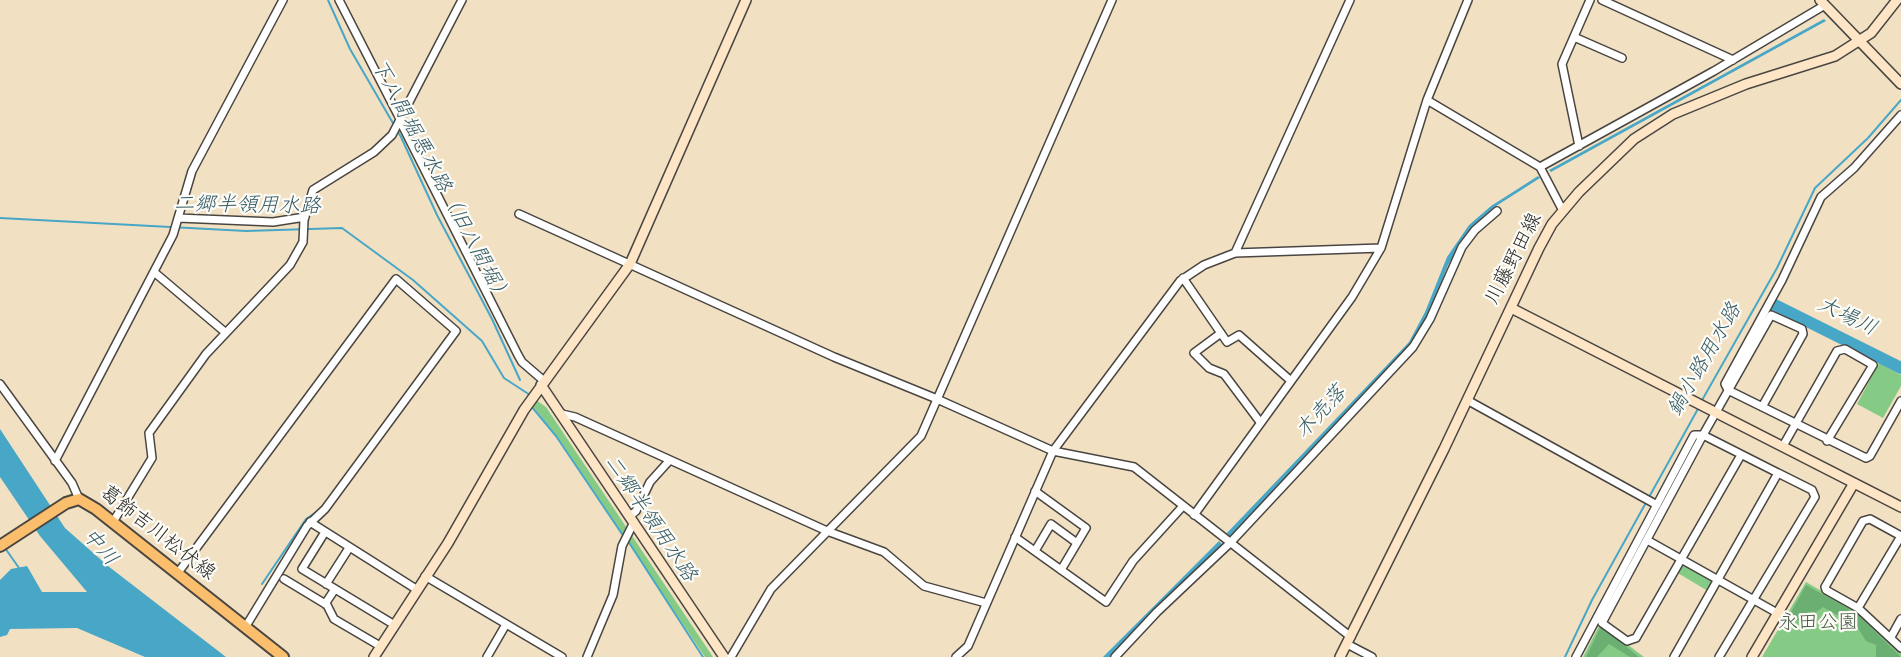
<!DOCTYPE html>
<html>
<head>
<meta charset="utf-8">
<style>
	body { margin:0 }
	canvas { display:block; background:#f2e0c3 }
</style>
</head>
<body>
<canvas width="1901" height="657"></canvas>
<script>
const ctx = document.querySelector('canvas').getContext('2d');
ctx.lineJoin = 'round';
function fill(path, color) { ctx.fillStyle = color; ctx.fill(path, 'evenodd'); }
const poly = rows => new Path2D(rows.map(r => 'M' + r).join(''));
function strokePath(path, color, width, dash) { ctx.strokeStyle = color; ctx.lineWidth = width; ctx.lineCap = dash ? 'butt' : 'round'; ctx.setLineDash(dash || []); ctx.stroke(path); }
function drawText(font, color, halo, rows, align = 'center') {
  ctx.font = font + ' Dekko,"Klee One",sans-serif'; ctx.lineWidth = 4.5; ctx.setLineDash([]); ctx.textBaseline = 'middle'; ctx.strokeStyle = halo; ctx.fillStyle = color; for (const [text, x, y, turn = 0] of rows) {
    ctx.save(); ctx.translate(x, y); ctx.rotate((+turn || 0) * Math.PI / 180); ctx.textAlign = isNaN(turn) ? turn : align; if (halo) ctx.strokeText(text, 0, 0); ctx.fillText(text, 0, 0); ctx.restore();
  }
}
fill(poly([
	[1879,363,1901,375,1901,386,1883,418,1857,404],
	[536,400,546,407,713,657,705,657,557,436,532,405],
	[1683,564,1712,579,1708,591,1676,572],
	[1806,582,1858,612,1901,653,1901,657,1762,657],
	[1600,624,1644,657,1583,657]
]), '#85cb85');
fill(poly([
	[1806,585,1849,609,1849,612,1846,615,1837,615,1823,607,1807,619,1794,621,1789,616],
	[1854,615,1858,615,1901,657,1876,657,1876,645,1866,641,1857,627,1846,622],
	[1601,626,1639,657,1630,657,1609,644,1597,657,1586,657]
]), '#6caf72');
fill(poly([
	[1824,19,1826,21,1551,172,1549,170],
	[1538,176,1540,178,1493,208,1471,228,1448,265,1428,315,1411,344,1230,537,1226,534,1409,342,1425,312,1447,257,1469,225,1491,206],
	[0,429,65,528,108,566,226,657,145,657,77,628,10,629,7,635,0,637,0,580,11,569,27,566,42,592,87,592,40,536,0,477],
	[1219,541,1223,545,1110,657,1103,657]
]), '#48a7c7');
strokePath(poly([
	[328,0,350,49,401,137,437,215,492,319,520,380],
	[0,218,246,231,342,228,413,280,482,341,504,378,530,395],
	[1701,402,1777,268,1815,188,1868,138,1901,100],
	[532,407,556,436,624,537],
	[628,541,703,657],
	[5,548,19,568],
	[262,584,306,519,321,509],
	[1565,657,1592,600,1699,407]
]), '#48a7c7', 2);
strokePath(poly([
	[1773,304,1901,368]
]), '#48a7c7', 12);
const street = poly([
	[339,0,400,119],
	[1602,0,1733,60],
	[1574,37,1622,58],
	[1427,100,1540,167,1563,211],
	[1901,115,1854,168,1821,197,1782,280,1725,384,1728,390,1866,458,1870,456,1901,401],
	[400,121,518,355,522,362,544,381],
	[1579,146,1562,64,1590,0],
	[1540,167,1714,71,1825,5],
	[519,214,834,357,937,399,1053,451,1134,467,1351,637],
	[178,218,273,222,305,217],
	[1235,253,1350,0],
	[154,272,226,333],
	[1183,278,1227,342,1239,335,1291,381],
	[1221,333,1194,353,1209,368,1224,374,1260,422],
	[0,384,72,483,79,499],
	[1467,400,1657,505],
	[562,414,575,417,827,531,884,552,924,586,986,603],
	[1783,446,1837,351,1845,349,1873,365,1827,441],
	[1741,455,1636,638,1627,641,1602,623,1703,435,1778,473],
	[55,461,173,235,192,171,283,0],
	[1035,491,1086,528,1061,570],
	[1194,515,1352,297,1381,248,1427,100,1468,0],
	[630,516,636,511,650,482,669,461],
	[113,522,152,458,149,433,206,354,290,265,303,242,304,220,313,190,374,152,392,135,462,0],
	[310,522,416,589],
	[325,532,302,569,393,624],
	[1901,536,1870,519,1863,521,1825,587,1826,590,1858,608,1901,648],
	[1015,537,1106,602,1133,561,1183,506],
	[1647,540,1779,614],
	[1035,551,1051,524,1077,543],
	[177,574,396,279,456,331,325,509,307,526,246,626],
	[425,576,562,657],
	[284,579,327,605,334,619,380,646],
	[326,584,349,548],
	[325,604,335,589],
	[1858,608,1901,536],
	[1891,637,1901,619],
	[1347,644,1372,657],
	[487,657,505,626],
	[587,657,613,595,622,546,634,522],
	[731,657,771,589,921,436,1112,0],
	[956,657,968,646,1053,451,1180,281,1204,265,1235,253,1381,248],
	[1115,657,1157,612,1230,543,1413,347,1430,319,1462,247,1475,230,1497,211],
	[1576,657,1694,435,1703,435,1771,315,1802,329,1803,334,1762,407],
	[1674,657,1778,473,1812,490,1815,497,1719,657]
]);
const secondary = poly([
	[1820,0,1901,84],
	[1511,308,1901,507],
	[541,385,724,657],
	[374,657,448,543,524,410,630,264,746,0],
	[1340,657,1444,449,1539,248,1552,224,1579,192,1634,139,1673,114,1746,84,1835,56,1871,33,1897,0],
	[1752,657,1854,483]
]);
const primary = poly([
	[0,546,66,503,79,499,96,509,283,657]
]);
strokePath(street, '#494642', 10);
strokePath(secondary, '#494642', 12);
strokePath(primary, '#494642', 14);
strokePath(street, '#fff', 7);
strokePath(secondary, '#fde5c5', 9);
strokePath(primary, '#fabe6d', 10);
drawText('20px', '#2b2b2b', '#fdfcf7', [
	["川藤野田線",1516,260,-63],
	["葛飾吉川松伏線",156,535,38]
]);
drawText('20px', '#465b46', '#fdfcf7', [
	["永田公園",1818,625]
]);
drawText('italic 21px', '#375d69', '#fdfcf7', [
	["下八間堀悪水路（旧八間堀）",438,183,62],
	["二郷半領用水路",247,208,1],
	["大場川",1846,319,26],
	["鍋小路用水路",1707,361,-60],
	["木売落",1323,414,-47],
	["二郷半領用水路",648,520,56],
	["中川",98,549,49]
]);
</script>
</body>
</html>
